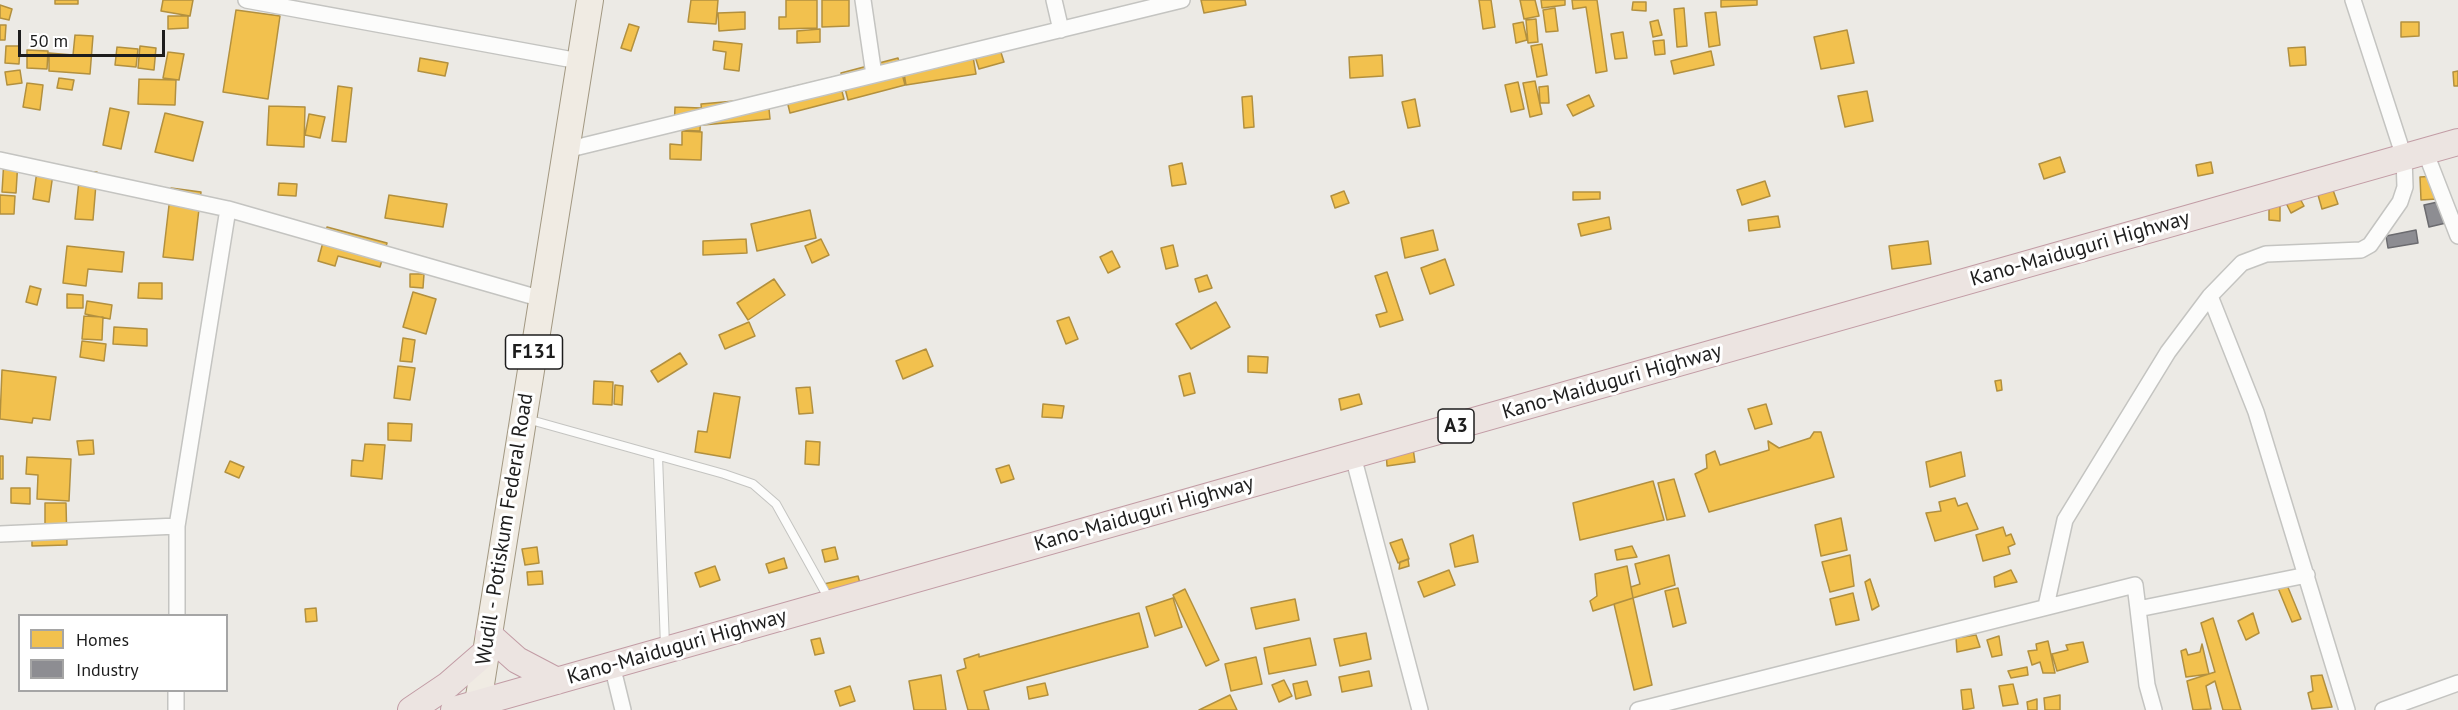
<!DOCTYPE html>
<html>
<head>
<meta charset="utf-8">
<style>
	body { margin:0 }
	#map { position:relative; width:2458px; height:710px; overflow:hidden; background:#eceae5; font-family:"PT Sans",sans-serif }
	canvas { display:block }
	.legend { position:absolute; left:18px; top:614px; width:210px; height:78px; box-sizing:border-box; background:#fff; border:2px solid #a5a5a5; margin:0; padding:8px 10px; list-style:none; font-size:18px; color:#1d1d1d }
	.legend li { display:flex; align-items:center; gap:12px; height:30px }
	.legend b { width:30px; border:2px solid #a5a5a5 }
	.scale { position:absolute; left:18px; top:30px; width:147px; height:27px; box-sizing:border-box; border:3px solid #1d1d1d; border-top:0; padding-left:8px; font-size:18px; line-height:21px; white-space:nowrap; color:#1d1d1d; -webkit-text-stroke:4px #fff; paint-order:stroke }
</style>
</head>
<body>
<div id="map">
<canvas width="2458" height="710"></canvas>
<ul class="legend">
<li><b style="height:16px;background:#f2c14e"></b>Homes</li>
<li><b style="height:16px;background:#8d8d92"></b>Industry</li>
</ul>
<div class="scale">50 m</div>
</div>
<script>
const ctx = document.querySelector('canvas').getContext('2d');
ctx.lineJoin = 'round';
function fill(path, color) { ctx.fillStyle = color; ctx.fill(path, 'evenodd'); }
const poly = rows => new Path2D(rows.map(r => 'M' + r).join(''));
function strokePath(path, color, width, dash) { ctx.strokeStyle = color; ctx.lineWidth = width; ctx.lineCap = dash ? 'butt' : 'round'; ctx.setLineDash(dash || []); ctx.stroke(path); }
function drawText(font, color, halo, rows, align = 'center') {
  ctx.font = font + ' "PT Sans",sans-serif'; ctx.lineWidth = 6; ctx.setLineDash([]); ctx.textBaseline = 'middle'; ctx.strokeStyle = halo; ctx.fillStyle = color; for (const [text, x, y, turn = 0] of rows) {
    ctx.save(); ctx.translate(x, y); ctx.rotate((+turn || 0) * Math.PI / 180); ctx.textAlign = isNaN(turn) ? turn : align; if (halo) ctx.strokeText(text, 0, 0); ctx.fillText(text, 0, 0); ctx.restore();
  }
}
const homes = poly([
	[55,0,78,0,78,4,55,4,55,0],
	[163,0,193,0,190,16,161,11,163,0],
	[691,0,718,0,716,24,688,22,691,0],
	[786,0,817,0,817,28,779,29,779,17,786,17,786,0],
	[822,0,849,0,849,26,822,27,822,0],
	[1201,0,1245,0,1246,5,1204,13,1201,0],
	[1479,0,1491,0,1495,27,1483,29,1479,0],
	[1520,0,1535,0,1539,16,1524,19,1520,0],
	[1541,0,1565,0,1565,5,1542,8,1541,0],
	[1572,0,1597,0,1607,71,1596,73,1586,7,1573,9,1572,0],
	[1721,0,1757,0,1757,5,1721,7,1721,0],
	[1633,2,1646,2,1646,11,1632,10,1633,2],
	[0,5,12,9,9,20,0,18,0,5],
	[1555,8,1558,31,1546,32,1543,10,1555,8],
	[1684,8,1687,46,1677,47,1674,9,1684,8],
	[236,10,280,16,268,99,223,92,236,10],
	[745,12,745,29,719,31,718,13,745,12],
	[1716,12,1720,45,1709,47,1705,13,1716,12],
	[168,16,188,16,188,28,168,29,168,16],
	[1536,19,1538,42,1528,43,1526,20,1536,19],
	[1658,20,1662,35,1653,37,1650,22,1658,20],
	[1523,22,1527,40,1516,43,1513,24,1523,22],
	[2401,22,2419,22,2419,36,2401,37,2401,22],
	[629,24,639,27,631,51,621,48,629,24],
	[0,25,6,25,5,40,0,40,0,25],
	[820,29,820,42,797,43,797,31,820,29],
	[1847,30,1854,63,1821,69,1814,37,1847,30],
	[1623,32,1627,58,1615,59,1611,34,1623,32],
	[75,35,93,36,90,74,49,71,49,53,73,55,75,35],
	[1664,40,1665,54,1655,55,1653,41,1664,40],
	[714,41,742,44,739,71,724,69,726,52,713,50,714,41],
	[998,43,1004,62,979,69,973,50,998,43],
	[1542,44,1547,75,1537,77,1531,46,1542,44],
	[6,46,20,46,19,64,5,63,6,46],
	[140,46,156,48,154,70,138,68,140,46],
	[117,47,138,49,136,67,115,65,117,47],
	[2305,47,2306,65,2290,66,2288,48,2305,47],
	[27,50,48,51,47,69,27,68,27,50],
	[972,51,976,74,906,85,902,62,972,51],
	[1711,51,1714,65,1674,74,1671,61,1711,51],
	[168,52,184,54,179,80,163,78,168,52],
	[1382,55,1383,76,1350,78,1349,57,1382,55],
	[420,58,448,63,445,76,418,71,420,58],
	[898,58,905,85,848,100,841,73,898,58],
	[20,70,22,83,7,85,5,72,20,70],
	[2458,71,2458,86,2454,86,2453,72,2458,71],
	[838,76,844,99,790,113,784,89,838,76],
	[59,78,74,80,72,90,57,88,59,78],
	[139,79,176,80,175,105,138,104,139,79],
	[1535,81,1542,114,1530,117,1523,83,1535,81],
	[1518,82,1524,109,1511,112,1505,85,1518,82],
	[27,83,43,85,40,110,23,107,27,83],
	[338,86,352,88,346,142,332,141,338,86],
	[1548,86,1549,103,1540,103,1539,87,1548,86],
	[1867,91,1873,121,1845,127,1838,96,1867,91],
	[1589,95,1594,106,1573,116,1567,105,1589,95],
	[1252,96,1254,127,1244,128,1242,97,1252,96],
	[768,98,770,119,703,125,701,104,768,98],
	[1415,99,1420,126,1408,128,1402,102,1415,99],
	[269,106,305,107,304,147,267,145,269,106],
	[675,107,701,108,700,131,674,130,675,107],
	[110,108,129,112,121,149,103,145,110,108],
	[165,113,203,122,193,161,155,152,165,113],
	[309,114,325,117,320,138,305,135,309,114],
	[682,131,702,132,701,160,670,159,670,144,682,145,682,131],
	[2060,157,2065,172,2044,179,2039,164,2060,157],
	[4,159,18,160,16,193,2,192,4,159],
	[2211,162,2213,173,2198,176,2196,165,2211,162],
	[1182,163,1186,184,1172,186,1169,166,1182,163],
	[38,164,54,167,49,202,33,199,38,164],
	[80,171,97,172,93,220,75,219,80,171],
	[2436,176,2437,199,2421,200,2420,177,2436,176],
	[1765,181,1770,196,1742,205,1737,190,1765,181],
	[279,183,297,184,296,196,278,195,279,183],
	[171,188,201,192,193,260,163,257,171,188],
	[2333,190,2338,204,2322,209,2318,195,2333,190],
	[1344,191,1349,203,1335,208,1331,196,1344,191],
	[1573,192,1600,192,1600,199,1573,200,1573,192],
	[0,195,15,196,14,214,0,214,0,195],
	[389,195,447,204,443,227,385,218,389,195],
	[2298,195,2304,206,2291,213,2285,201,2298,195],
	[2269,206,2280,206,2280,221,2269,220,2269,206],
	[810,210,816,238,757,251,751,224,810,210],
	[1778,216,1780,227,1749,231,1748,220,1778,216],
	[1609,217,1611,229,1581,236,1578,224,1609,217],
	[327,227,387,243,380,267,338,256,335,266,318,261,327,227],
	[1433,230,1438,250,1405,258,1401,238,1433,230],
	[746,239,747,253,703,255,703,241,746,239],
	[821,239,829,255,812,263,805,246,821,239],
	[1928,241,1931,264,1892,269,1889,246,1928,241],
	[1173,245,1178,266,1166,269,1161,248,1173,245],
	[67,246,124,252,122,272,88,269,86,286,63,283,67,246],
	[1112,251,1120,267,1108,273,1100,257,1112,251],
	[1445,259,1454,285,1430,294,1421,268,1445,259],
	[1387,272,1403,320,1380,327,1376,315,1387,312,1375,276,1387,272],
	[410,274,424,274,423,288,410,287,410,274],
	[1207,275,1212,288,1199,292,1195,279,1207,275],
	[774,279,785,295,748,320,737,303,774,279],
	[139,283,162,283,162,299,138,298,139,283],
	[30,286,41,289,37,305,26,302,30,286],
	[413,292,436,299,426,334,403,327,413,292],
	[67,294,83,295,83,308,67,308,67,294],
	[87,301,112,305,110,319,85,314,87,301],
	[1216,302,1230,327,1191,349,1176,324,1216,302],
	[84,316,103,317,102,340,82,339,84,316],
	[1069,317,1078,339,1066,344,1057,321,1069,317],
	[749,322,755,336,725,349,719,335,749,322],
	[114,327,147,329,147,346,113,344,114,327],
	[403,338,415,340,412,362,400,361,403,338],
	[82,341,106,344,104,361,80,357,82,341],
	[926,349,933,366,903,379,896,361,926,349],
	[680,353,687,364,658,382,651,371,680,353],
	[1248,356,1268,357,1267,373,1248,372,1248,356],
	[398,366,415,368,410,400,394,398,398,366],
	[2,370,56,377,50,420,33,418,32,423,0,419,2,370],
	[1190,373,1195,393,1184,396,1179,376,1190,373],
	[2001,380,2002,390,1997,391,1995,381,2001,380],
	[594,381,613,382,612,405,593,404,594,381],
	[615,385,623,386,622,405,614,404,615,385],
	[810,387,813,413,799,414,796,388,810,387],
	[714,393,740,397,730,458,695,452,698,431,707,432,714,393],
	[1359,394,1362,404,1341,410,1339,399,1359,394],
	[1043,404,1064,406,1062,418,1042,417,1043,404],
	[1766,404,1772,424,1755,429,1748,409,1766,404],
	[388,423,412,424,411,441,388,440,388,423],
	[1814,432,1821,432,1834,477,1709,512,1695,474,1707,468,1706,455,1715,451,1720,465,1769,450,1768,441,1779,448,1810,438,1814,432],
	[93,440,94,454,79,455,77,441,93,440],
	[806,441,820,442,819,465,805,464,806,441],
	[365,444,385,445,382,479,351,476,352,460,363,461,365,444],
	[1413,448,1415,462,1387,466,1386,451,1413,448],
	[1961,452,1965,476,1930,487,1926,462,1961,452],
	[0,456,3,456,3,479,0,479,0,456],
	[27,457,71,459,69,501,37,499,38,475,26,474,27,457],
	[230,461,244,467,239,478,225,472,230,461],
	[1009,465,1014,479,1001,483,996,469,1009,465],
	[1674,479,1685,516,1667,520,1658,483,1674,479],
	[1653,481,1664,520,1580,540,1573,503,1653,481],
	[11,488,30,488,30,504,11,503,11,488],
	[1955,498,1958,506,1967,503,1978,529,1935,541,1926,513,1941,511,1939,502,1955,498],
	[45,503,66,503,67,545,32,546,32,527,45,527,45,503],
	[1841,518,1847,550,1821,556,1815,525,1841,518],
	[2003,527,2006,536,2011,534,2015,544,2008,547,2010,554,1983,561,1976,535,2003,527],
	[1473,535,1478,562,1455,567,1450,544,1473,535],
	[1402,539,1409,559,1398,563,1390,543,1402,539],
	[1632,546,1637,557,1617,560,1615,550,1632,546],
	[537,547,539,563,525,565,522,549,537,547],
	[835,547,838,559,825,562,822,550,835,547],
	[1669,555,1675,585,1633,598,1631,587,1640,584,1635,564,1669,555],
	[1850,555,1854,586,1830,592,1822,562,1850,555],
	[784,558,787,568,769,573,766,564,784,558],
	[1408,559,1409,566,1399,569,1400,562,1408,559],
	[715,566,720,580,700,587,695,573,715,566],
	[1627,566,1633,598,1593,611,1590,601,1597,596,1595,574,1627,566],
	[1449,570,1455,585,1424,597,1418,582,1449,570],
	[2011,570,2017,582,1995,587,1994,577,2011,570],
	[542,571,543,584,528,585,527,572,542,571],
	[858,576,861,587,827,595,824,584,858,576],
	[1870,579,1879,606,1872,610,1865,582,1870,579],
	[2287,585,2301,619,2292,622,2278,588,2287,585],
	[1678,588,1686,623,1673,627,1665,591,1678,588],
	[1185,589,1219,660,1206,666,1173,595,1185,589],
	[1853,593,1859,620,1836,625,1830,599,1853,593],
	[1173,598,1182,627,1155,636,1146,607,1173,598],
	[1633,598,1652,685,1634,690,1614,604,1633,598],
	[1295,599,1299,620,1256,629,1251,608,1295,599],
	[316,608,317,621,306,622,305,609,316,608],
	[1139,613,1148,647,984,691,989,710,968,710,957,671,966,668,964,659,979,654,979,657,1139,613],
	[2253,613,2259,633,2246,640,2238,621,2253,613],
	[2213,618,2241,710,2223,710,2215,681,2206,686,2211,709,2193,710,2187,681,2215,672,2201,623,2213,618],
	[1366,633,1371,659,1340,666,1334,639,1366,633],
	[1976,635,1980,647,1957,652,1956,638,1976,635],
	[1999,636,2002,655,1992,657,1987,640,1999,636],
	[820,638,824,653,815,655,811,640,820,638],
	[1310,638,1316,665,1269,674,1264,648,1310,638],
	[2048,641,2055,673,2043,673,2040,662,2032,665,2028,651,2037,650,2036,644,2048,641],
	[2083,642,2088,662,2057,671,2052,654,2068,650,2066,645,2083,642],
	[2202,644,2209,674,2186,677,2181,651,2186,649,2188,655,2200,652,2202,644],
	[1256,657,1262,684,1231,691,1225,664,1256,657],
	[2027,667,2028,675,2011,678,2008,671,2027,667],
	[1369,671,1372,686,1342,692,1339,677,1369,671],
	[941,675,946,710,914,710,909,681,941,675],
	[2322,675,2332,707,2312,709,2308,693,2313,691,2311,676,2322,675],
	[1284,680,1292,696,1279,702,1272,685,1284,680],
	[1307,681,1311,695,1296,699,1293,684,1307,681],
	[1045,683,1048,695,1029,699,1027,687,1045,683],
	[2013,684,2018,704,2003,706,1999,686,2013,684],
	[850,686,855,701,840,706,835,691,850,686],
	[1971,689,1974,708,1963,710,1961,690,1971,689],
	[1230,695,1237,710,1199,710,1230,695],
	[2060,695,2060,710,2045,710,2044,698,2060,695],
	[2037,699,2037,710,2028,710,2027,702,2037,699]
]);
fill(homes, '#f2c14e');
strokePath(homes, '#b2903f', 1.5);
const industry = poly([
	[2442,201,2446,223,2429,227,2424,205,2442,201],
	[2416,230,2418,243,2388,248,2386,236,2416,230]
]);
fill(industry, '#8d8d92');
strokePath(industry, '#6b6b6f', 1.5);
const service = poly([
	[527,419,724,474,753,484,776,504,829,599],
	[658,456,665,646]
]);
const minor = poly([
	[246,0,579,61],
	[863,0,874,75],
	[1054,0,1061,30],
	[566,150,1182,0],
	[2425,151,2458,236],
	[0,160,228,209,542,299],
	[2210,296,2256,412,2347,710],
	[1353,456,1420,710],
	[0,534,177,526],
	[2046,606,2065,520,2168,352,2210,296,2242,263,2266,254,2361,250,2370,245,2400,202,2405,187,2404,157,2353,0],
	[2138,609,2147,685,2154,710],
	[177,616,177,526,228,209],
	[612,665,623,710],
	[176,710,176,690],
	[1638,710,2135,585,2138,609,2307,575],
	[2383,710,2458,683]
]);
const primary = poly([
	[478,703,590,0]
]);
const trunk = poly([
	[489,635,517,660,557,681],
	[411,710,448,685,486,652],
	[454,710,2458,142]
]);
strokePath(service, '#c4c4c1', 10);
strokePath(minor, '#c4c4c1', 18);
strokePath(primary, '#a29882', 28);
strokePath(trunk, '#c29ca5', 28);
strokePath(service, '#fcfcfb', 8);
strokePath(minor, '#fcfcfb', 15);
strokePath(primary, '#f0ebe3', 26);
strokePath(trunk, '#ece4e1', 26);
for (const [x, y, w] of [
	[534,352,57],
	[1456,426,36]
]) { const box = new Path2D(); box.roundRect(x - w / 2, y - 17, w, 34, 4.5); ctx.fillStyle = '#fff'; ctx.fill(box); strokePath(box, '#1d1d1d', 1.5); }
drawText('bold 20px', '#1d1d1d', null, [
	["F131",534,352],
	["A3",1456,426]
]);
drawText('21px', '#1d1d1d', '#fff', [
	["Kano-Maiduguri Highway",2080,249,-16],
	["Kano-Maiduguri Highway",1612,382,-16],
	["Kano-Maiduguri Highway",1144,514,-16],
	["Wudil - Potiskum Federal Road",505,529,-81],
	["Kano-Maiduguri Highway",677,647,-16]
]);
</script>
</body>
</html>
